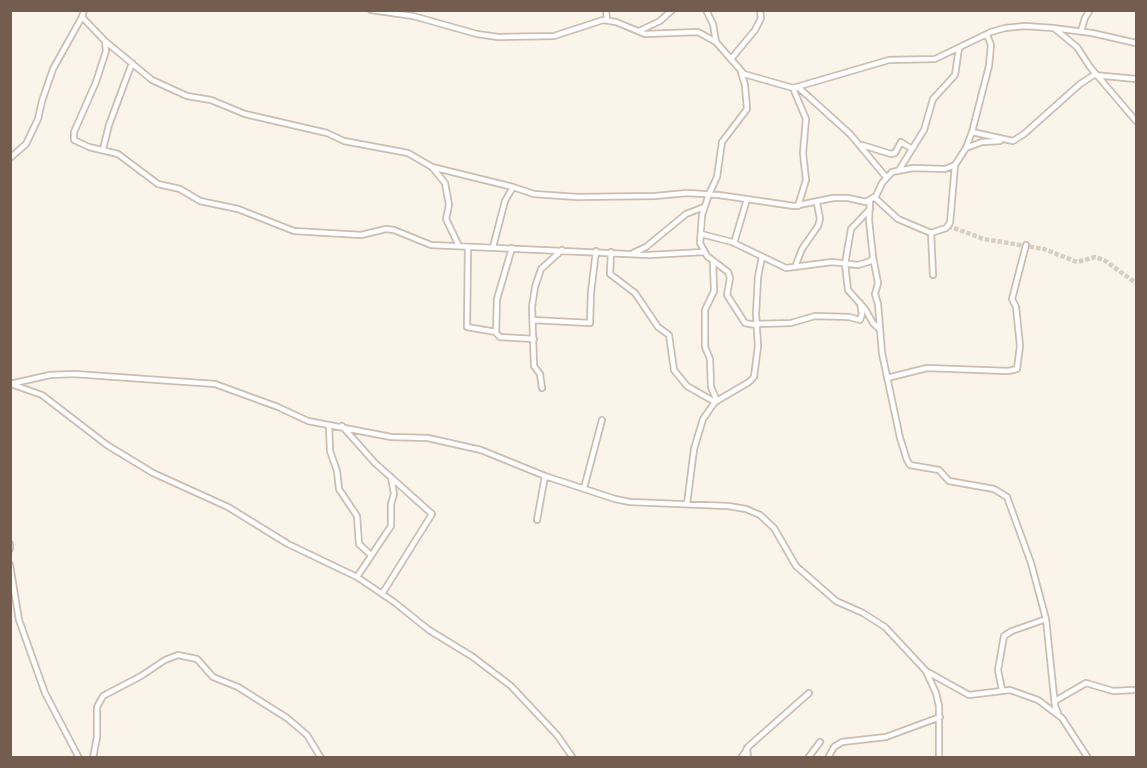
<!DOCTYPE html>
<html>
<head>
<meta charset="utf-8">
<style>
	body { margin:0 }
	#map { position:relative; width:1147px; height:768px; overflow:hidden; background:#fbf4eb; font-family:"PT Sans Narrow",sans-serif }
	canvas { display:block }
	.frame { position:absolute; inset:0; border:12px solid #745c4f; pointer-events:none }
</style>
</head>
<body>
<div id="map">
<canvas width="1147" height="768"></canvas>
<div class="frame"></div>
</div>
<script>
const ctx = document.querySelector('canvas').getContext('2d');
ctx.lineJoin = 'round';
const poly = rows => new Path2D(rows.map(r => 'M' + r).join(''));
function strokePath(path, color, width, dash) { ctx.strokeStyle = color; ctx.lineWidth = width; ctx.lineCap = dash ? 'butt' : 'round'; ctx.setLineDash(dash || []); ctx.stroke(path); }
strokePath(poly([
	[948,226,984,239,1044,249,1077,262,1095,257,1104,260,1136,283]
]), '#d9cec4', 4.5, [4.5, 2]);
const street = poly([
	[84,10,82,17,105,41,106,51,96,82,74,132,74,140,89,147,118,154,158,184,180,189,200,201,238,209,294,231,361,235,386,229,394,230,431,245,649,255,704,252],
	[371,10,413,16,477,34,498,37,554,36,603,20,616,22,645,34,698,32,716,42,744,74,793,88,889,60,935,59,991,32,1005,28,1025,26,1053,28,1092,33,1136,43],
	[606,10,607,20],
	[706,10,713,24,716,42],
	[1055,29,1077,47,1090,67,1136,121],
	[639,31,660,21,672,10],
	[1081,31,1085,18,1090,10],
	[105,41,152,80,187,96,211,100,245,114,327,133,344,141,408,153,432,167,513,187,534,194,577,197,655,196,687,193,719,195,794,206,833,198,848,198,866,202,876,196,882,183,892,172,913,168,945,169,955,165,966,148,972,132,989,66,991,45,987,35],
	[731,59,755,30,761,18,760,10],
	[741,72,745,85,747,109,722,142,717,177,709,194,702,215,700,243,707,256,728,272,730,278,727,295,745,323,756,325],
	[798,87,850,134,886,177],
	[793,88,806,119,803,153,806,180,798,206],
	[972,132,1013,141,1024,134,1080,84,1094,75,1136,79],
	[862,145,891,154,895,153,901,142,912,149],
	[966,148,982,142,1000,141],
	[103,149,109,125,132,63],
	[10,158,26,144,38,119,42,101,53,69,82,17],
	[432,167,445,183,449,205,446,219,459,246],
	[899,170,924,130,933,99,955,75,959,48],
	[874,197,898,219,931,233,933,275],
	[870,209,851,229,845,264,848,290,865,309,873,323,880,330],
	[931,233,946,228,950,223,955,165],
	[701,234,732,242,786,268,832,262,858,265,871,261,873,257,869,220,870,201],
	[734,243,747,199],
	[468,247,467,327,496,332],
	[493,247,505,201,513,187],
	[512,248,497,299,496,333,500,337,534,339],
	[611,252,610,274,635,293,658,327,669,335,674,370,687,386,715,402],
	[633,253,646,247,686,214,704,207],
	[873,257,878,283,875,294,878,304,882,353,900,438,907,460,910,465,939,470,949,481,994,489,1007,497,1031,563,1046,619,1055,706,1058,713],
	[713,262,714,291,705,310,705,347,710,359,711,387,717,401],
	[795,267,802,249,818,226,820,219,817,203],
	[533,320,590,323,591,292,596,251],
	[756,324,791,323,815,316,849,317,860,320,862,314,860,303],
	[887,378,927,368,1008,371,1017,369,1020,346,1016,307,1012,299,1026,245],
	[10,384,50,375,74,374,215,384,278,407,308,421,391,437,428,438,481,450,545,476,615,499,630,502,728,506,746,509,760,515,774,528,796,566,836,601,863,613,885,627,926,671,969,695,1010,690,1038,700,1062,718,1088,758],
	[11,384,42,395,107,445,153,473,228,507,288,544,357,577,394,602,429,630,473,657,511,686,557,735,573,758],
	[542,388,540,374,534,366,532,307,535,287,541,269,562,250],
	[329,425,330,451,337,471,339,489,357,516,359,544,371,555],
	[342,426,375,463,432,514,382,594],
	[584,488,602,420],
	[687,504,694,449,703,419,715,402,749,382,754,377,758,346,756,314,758,277,762,257],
	[537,520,545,476],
	[10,544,10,549],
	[10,565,19,620,45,693,79,758],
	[357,577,391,526,391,504,394,494,391,477],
	[926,671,936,693,939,706,939,758],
	[1002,690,998,670,1004,636,1012,631,1046,619],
	[1055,701,1086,683,1113,691,1133,690],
	[747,748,748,758],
	[93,758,97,737,97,707,103,696,141,676,165,660,178,655,197,659,213,677,238,687,287,718,307,735,321,758],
	[741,758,749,746,809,693],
	[808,758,820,742],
	[828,758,834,747,842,742,886,737,940,717]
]);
strokePath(street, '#cdbdb1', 8);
strokePath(street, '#fff', 4.5);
</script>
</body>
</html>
